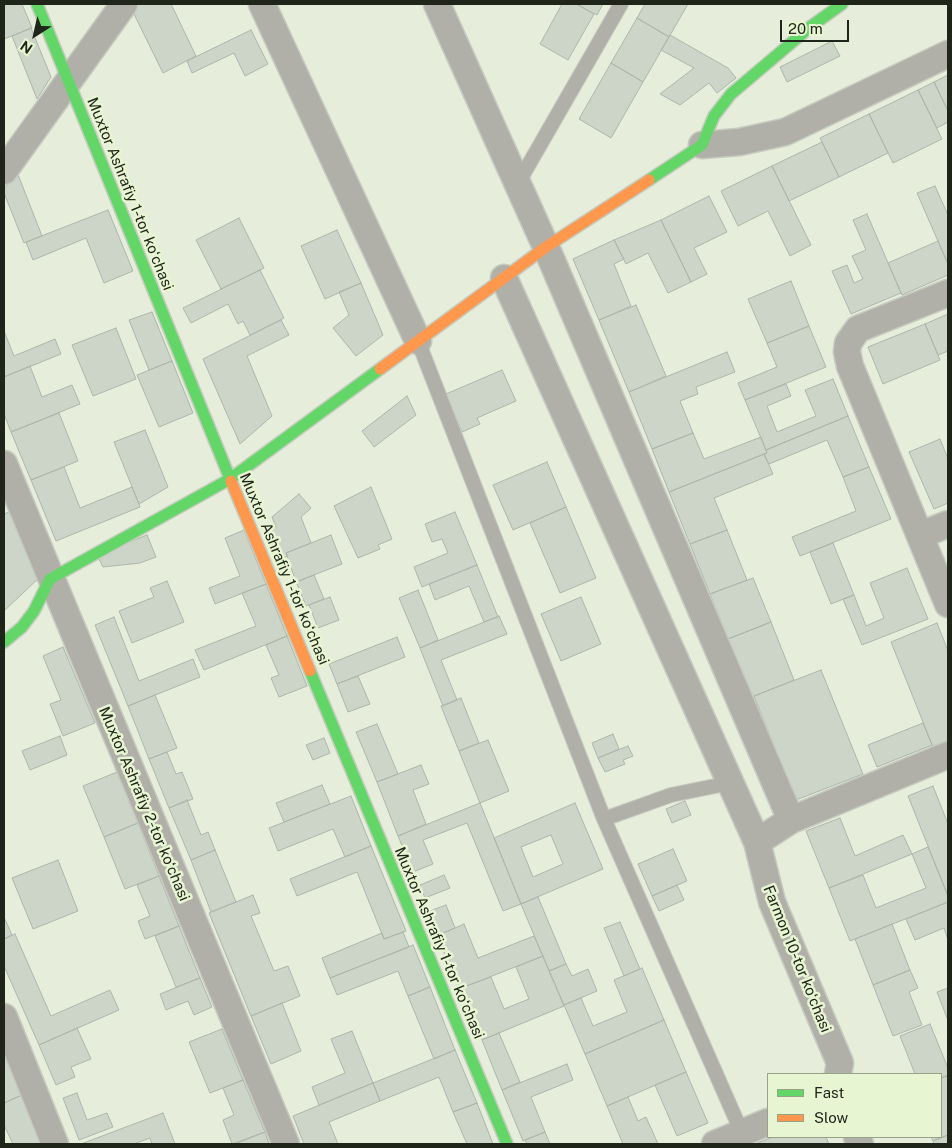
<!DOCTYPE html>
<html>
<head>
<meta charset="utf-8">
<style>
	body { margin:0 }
	#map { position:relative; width:952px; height:1148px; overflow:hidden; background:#e6eddb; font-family:"Public Sans",sans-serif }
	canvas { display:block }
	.frame { position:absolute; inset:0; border:5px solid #202519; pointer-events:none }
	.legend { position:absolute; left:767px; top:1073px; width:175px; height:65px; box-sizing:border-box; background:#e7f5d3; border:1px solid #97a289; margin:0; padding:6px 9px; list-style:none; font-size:15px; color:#202519 }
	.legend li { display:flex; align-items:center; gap:10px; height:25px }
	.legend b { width:25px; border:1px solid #97a289 }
	.north { position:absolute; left:10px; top:10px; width:50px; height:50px; -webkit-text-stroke:4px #e7f5d3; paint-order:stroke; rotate:215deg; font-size:14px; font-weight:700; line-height:20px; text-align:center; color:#202519 }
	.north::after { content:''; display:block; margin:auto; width:18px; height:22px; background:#202519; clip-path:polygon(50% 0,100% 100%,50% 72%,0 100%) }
	.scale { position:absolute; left:780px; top:20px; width:69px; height:22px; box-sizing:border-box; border:2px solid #202519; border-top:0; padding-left:6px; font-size:15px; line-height:18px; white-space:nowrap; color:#202519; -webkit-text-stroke:4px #e7f5d3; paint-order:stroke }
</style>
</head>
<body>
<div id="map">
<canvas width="952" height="1148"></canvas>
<div class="frame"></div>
<ul class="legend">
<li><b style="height:6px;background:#63d668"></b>Fast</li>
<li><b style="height:6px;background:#ff974d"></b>Slow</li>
</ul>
<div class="north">N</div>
<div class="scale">20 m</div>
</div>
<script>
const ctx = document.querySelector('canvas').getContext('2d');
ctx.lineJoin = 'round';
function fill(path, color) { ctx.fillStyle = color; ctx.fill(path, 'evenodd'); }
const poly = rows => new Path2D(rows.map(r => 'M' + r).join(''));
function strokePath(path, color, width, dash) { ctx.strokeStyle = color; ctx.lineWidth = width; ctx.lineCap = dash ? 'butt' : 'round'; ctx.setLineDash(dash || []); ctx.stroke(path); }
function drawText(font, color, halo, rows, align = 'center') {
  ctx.font = font + ' "Public Sans",sans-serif'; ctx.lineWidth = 5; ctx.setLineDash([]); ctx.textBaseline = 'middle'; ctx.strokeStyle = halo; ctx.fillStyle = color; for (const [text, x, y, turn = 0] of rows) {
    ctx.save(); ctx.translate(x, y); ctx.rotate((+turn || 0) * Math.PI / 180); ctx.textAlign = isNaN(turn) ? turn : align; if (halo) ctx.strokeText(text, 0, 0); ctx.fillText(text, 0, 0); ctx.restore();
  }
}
const building = poly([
	[4,4,22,4,32,28,4,39,4,4],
	[137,4,171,4,196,56,163,73,132,10,137,4],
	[562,4,576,4,594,14,568,60,540,44,562,4],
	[576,4,603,4,597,15,576,4],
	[645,4,688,4,669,37,637,18,645,4],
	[637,18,669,37,643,82,611,63,637,18],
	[31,28,51,77,37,99,12,36,31,28],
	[251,30,268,64,245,76,234,53,192,73,187,61,251,30],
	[670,35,728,68,736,78,717,93,709,83,680,105,660,94,694,68,661,50,670,35],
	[832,41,840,56,787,82,780,67,832,41],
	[611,63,643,82,611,138,579,119,611,63],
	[948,75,948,111,934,82,948,75],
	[934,82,948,111,948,122,937,128,918,90,934,82],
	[918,90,942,139,893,163,869,114,918,90],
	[869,114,888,153,839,177,820,138,869,114],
	[822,142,839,177,789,201,772,166,822,142],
	[772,166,811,245,790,256,768,211,738,226,721,191,772,166],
	[17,172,42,236,24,243,4,193,4,189,17,172],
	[935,186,948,215,948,264,917,193,935,186],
	[709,196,727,232,694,248,707,274,691,282,661,220,709,196],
	[108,210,133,271,104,283,86,238,33,260,26,242,108,210],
	[867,214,901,293,851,314,832,271,847,265,854,283,863,279,852,256,866,250,853,220,867,214],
	[239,218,264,268,221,289,196,240,239,218],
	[661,220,691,282,668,293,648,253,626,264,614,240,661,220],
	[337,230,361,283,325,299,301,246,337,230],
	[614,240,624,259,614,264,631,306,599,320,573,259,614,240],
	[938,241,948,264,948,275,902,295,888,263,938,241],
	[260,270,284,318,250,335,243,321,238,324,228,304,191,323,183,308,260,270],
	[791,281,809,326,767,343,748,299,791,281],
	[361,283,383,335,356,356,333,328,349,315,339,292,361,283],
	[636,305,666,376,629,392,599,320,636,305],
	[152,312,172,361,149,370,129,320,152,312],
	[948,314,948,351,938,355,925,324,948,314],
	[281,320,289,335,247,356,272,416,240,444,203,359,281,320],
	[925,324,940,360,883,384,868,347,925,324],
	[809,326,826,367,745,400,738,383,777,367,767,343,809,326],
	[116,328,136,379,93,396,72,345,116,328],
	[4,331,14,356,55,339,61,354,4,377,4,331],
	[727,352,735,372,696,387,698,394,680,401,693,433,652,449,629,392,727,352],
	[172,361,193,413,159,427,137,375,172,361],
	[30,366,42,397,72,385,80,404,11,432,4,414,4,377,30,366],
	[502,370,516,401,477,418,480,424,462,432,446,394,502,370],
	[833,379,848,416,766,450,745,400,786,384,791,396,767,406,777,432,816,416,805,390,833,379],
	[407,396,416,415,374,447,362,431,407,396],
	[59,413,78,461,31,480,11,432,59,413],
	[848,416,869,467,843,477,827,440,769,464,764,454,767,453,766,450,848,416],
	[145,430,168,487,139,504,114,442,145,430],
	[693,433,704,459,761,437,767,453,669,492,652,449,693,433],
	[940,439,948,459,948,503,934,509,909,452,940,439],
	[764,454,773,474,714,498,727,530,690,544,669,492,764,454],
	[547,462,566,507,513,530,493,485,547,462],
	[64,467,80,508,132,487,140,507,56,541,31,480,64,467],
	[869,467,891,519,800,556,792,537,856,511,843,477,869,467],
	[371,487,392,539,378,545,380,549,358,558,334,506,371,487],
	[299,494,311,508,301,517,311,543,286,553,288,556,280,559,273,540,275,539,271,529,276,527,272,517,299,494],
	[566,507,596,578,560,593,530,523,566,507],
	[14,510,40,577,4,611,4,514,14,510],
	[455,512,477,565,422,587,414,567,448,553,442,539,432,542,425,524,455,512],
	[244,530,266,584,215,604,209,588,240,576,225,538,244,530],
	[727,530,747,580,710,594,690,544,727,530],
	[147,535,156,557,140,563,103,567,97,555,147,535],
	[331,535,342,564,296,582,286,553,331,535],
	[833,543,854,595,831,604,810,552,833,543],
	[477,565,498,617,484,622,469,586,435,600,429,584,477,565],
	[907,568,928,619,862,645,843,599,854,595,866,626,884,618,870,583,907,568],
	[314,575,324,599,306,606,296,582,314,575],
	[753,578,771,622,728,639,710,594,753,578],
	[167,581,184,622,132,643,119,611,154,597,150,588,167,581],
	[266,584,287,636,204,670,195,650,256,626,242,593,266,584],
	[418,590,438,640,420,648,399,598,418,590],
	[330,597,339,620,318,628,309,605,330,597],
	[581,597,601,644,561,661,541,614,581,597],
	[499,616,507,634,441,660,457,700,443,706,420,648,499,616],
	[114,617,139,681,193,659,200,677,128,706,95,625,114,617],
	[771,622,794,680,752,697,728,639,771,622],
	[937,623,948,651,948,741,933,747,891,642,937,623],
	[287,636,307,686,279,697,271,678,279,675,266,645,287,636],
	[397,637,405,657,337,684,329,664,397,637],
	[63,647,95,723,63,736,50,704,61,700,43,656,63,647],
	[821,670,863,774,796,800,754,696,821,670],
	[358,676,370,704,348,712,337,684,358,676],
	[155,695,177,748,149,759,128,706,155,695],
	[461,698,479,743,459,751,441,706,461,698],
	[923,723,932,745,877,767,868,745,923,723],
	[377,724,398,774,377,782,356,732,377,724],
	[613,734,619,749,598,758,592,743,613,734],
	[60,736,67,755,30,770,22,751,60,736],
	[324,738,330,753,313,760,306,745,324,738],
	[488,740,509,791,480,803,459,751,488,740],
	[628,746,633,756,623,760,625,764,605,772,598,758,628,746],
	[167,752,176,774,182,772,193,799,169,808,149,759,167,752],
	[421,765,429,784,413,790,426,824,398,836,377,782,421,765],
	[117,772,138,823,104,837,83,786,117,772],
	[322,785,330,804,284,822,276,803,322,785],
	[933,786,948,824,948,896,908,796,933,786],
	[351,796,371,846,345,857,333,829,278,851,269,828,351,796],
	[187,800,201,835,208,832,215,850,191,860,169,808,187,800],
	[685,801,691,815,672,823,666,809,685,801],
	[480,803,521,904,503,911,467,823,423,840,433,864,413,872,398,836,480,803],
	[575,803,603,869,521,904,494,838,575,803],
	[551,835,563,864,533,877,521,847,551,835],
	[840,818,855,856,903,835,912,854,829,888,806,831,840,818],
	[138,823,159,876,125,889,104,837,138,823],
	[371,846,406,931,384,939,357,872,297,896,290,879,371,846],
	[928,847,948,896,948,902,850,941,829,888,863,875,876,908,926,888,912,854,928,847],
	[673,849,687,881,652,896,638,864,673,849],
	[215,850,236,902,211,912,191,860,215,850],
	[58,860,78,911,33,929,12,878,58,860],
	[444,875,450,888,425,898,420,885,444,875],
	[159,876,179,926,145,939,138,921,150,916,137,885,159,876],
	[677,885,684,900,659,911,652,896,677,885],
	[253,895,260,913,251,916,274,971,288,966,300,996,251,1016,209,913,253,895],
	[538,897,566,964,549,971,521,904,538,897],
	[948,902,948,940,944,928,915,940,906,919,948,902],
	[446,905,455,928,440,934,430,911,446,905],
	[4,917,12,935,4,939,4,917],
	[620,922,640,969,624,976,604,928,620,922],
	[464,924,478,958,534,936,543,956,459,989,437,936,464,924],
	[892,924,910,970,873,985,855,939,892,924],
	[179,926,200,978,176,987,155,936,179,926],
	[403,932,409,947,330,978,322,958,382,933,384,939,403,932],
	[15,934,51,1016,110,990,119,1010,39,1045,4,966,4,939,15,934],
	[413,945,430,987,408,996,398,971,337,995,330,978,413,945],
	[543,956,564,1006,482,1040,461,988,491,977,504,1009,529,999,516,967,543,956],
	[566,964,572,976,588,969,597,991,564,1005,549,971,566,964],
	[642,968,664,1020,585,1054,564,1005,581,998,593,1026,627,1012,614,980,642,968],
	[910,970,918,988,909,992,922,1025,893,1036,873,985,910,970],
	[200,978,212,1007,194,1015,188,1001,166,1010,160,994,200,978],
	[430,987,455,1050,434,1059,408,996,430,987],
	[948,988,948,1017,947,1018,937,992,948,988],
	[282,1003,301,1051,271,1064,251,1016,282,1003],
	[664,1020,686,1072,607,1106,585,1054,664,1020],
	[930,1024,948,1068,948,1075,941,1078,941,1074,915,1074,900,1036,930,1024],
	[77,1028,91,1059,71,1067,75,1077,56,1085,39,1045,77,1028],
	[222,1029,243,1080,210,1093,189,1042,222,1029],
	[352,1031,373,1083,319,1105,312,1087,345,1073,331,1039,352,1031],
	[499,1033,520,1082,502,1090,482,1040,499,1033],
	[455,1050,477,1103,453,1112,439,1077,380,1101,373,1083,455,1050],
	[4,1053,22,1095,4,1103,4,1053],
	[567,1064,573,1080,531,1097,545,1132,523,1141,502,1090,567,1064],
	[686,1072,708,1123,677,1136,655,1085,686,1072],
	[948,1076,948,1135,933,1141,931,1137,941,1137,941,1078,948,1076],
	[243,1080,265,1132,232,1144,223,1120,234,1115,223,1088,243,1080],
	[373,1083,380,1101,329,1122,338,1144,304,1144,293,1116,373,1083],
	[77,1093,87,1120,107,1113,113,1127,79,1140,63,1098,77,1093],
	[22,1095,43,1144,13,1144,4,1125,4,1103,22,1095],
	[628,1097,638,1121,646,1117,658,1144,623,1144,607,1106,628,1097],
	[477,1103,493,1144,467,1144,453,1112,477,1103],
	[163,1113,175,1144,152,1144,150,1138,134,1144,81,1144,163,1113],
	[265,1132,269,1144,235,1144,265,1132],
	[545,1132,550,1144,527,1144,525,1140,545,1132],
	[948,1135,948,1144,934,1144,933,1141,948,1135],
	[773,1137,826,1137,829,1144,755,1144,773,1137]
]);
fill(building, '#ccd5c8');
strokePath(building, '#acb6aa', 1);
const lane = poly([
	[517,185,621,4],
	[418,341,604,819,742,1133],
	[604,819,671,795,730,783]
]);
const street = poly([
	[262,4,418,341],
	[437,4,546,247,791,820],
	[702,145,739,142,785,132,948,54],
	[4,171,124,4],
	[504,278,757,842,772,902,840,1063,838,1074],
	[948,293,858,329,848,343,847,352,850,366,948,604],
	[4,464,286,1144],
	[921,535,948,524],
	[757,842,791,820,948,755],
	[4,1017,55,1144],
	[857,1137,860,1144],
	[715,1144,768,1122]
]);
const fast = poly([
	[37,4,231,481],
	[649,180,702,145,714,116,731,94,810,27,842,4],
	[4,642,22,627,34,611,50,579,230,479,380,369],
	[310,671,507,1144]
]);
const slow = poly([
	[380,369,546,247,649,180],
	[231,481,310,671]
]);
strokePath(lane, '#c5cbbe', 16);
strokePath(street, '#c5cbbe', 29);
strokePath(fast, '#c5cbbe', 14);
strokePath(slow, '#c5cbbe', 14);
strokePath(lane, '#b0b0a9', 14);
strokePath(street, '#b0b0a9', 26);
strokePath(fast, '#63d668', 11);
strokePath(slow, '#ff974d', 11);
drawText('15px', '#202519', '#e7f5d3', [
	["Muxtor Ashrafiy 1-tor koʻchasi",130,194,68],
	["Muxtor Ashrafiy 1-tor koʻchasi",284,569,67],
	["Muxtor Ashrafiy 2-tor koʻchasi",144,804,67],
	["Muxtor Ashrafiy 1-tor koʻchasi",439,943,67],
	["Farmon 10-tor koʻchasi",797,959,68]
]);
</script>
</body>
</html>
